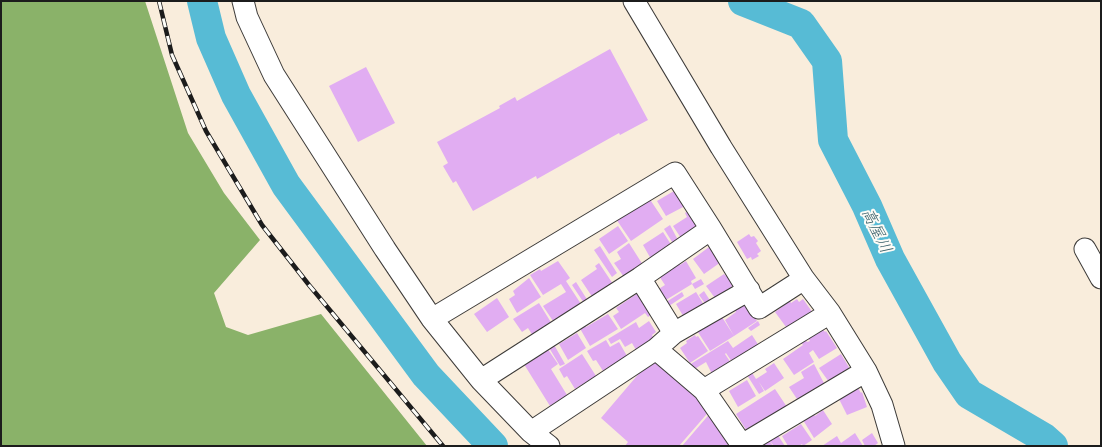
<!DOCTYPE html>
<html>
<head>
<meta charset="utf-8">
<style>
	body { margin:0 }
	#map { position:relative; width:1102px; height:447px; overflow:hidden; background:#f9eddc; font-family:"Patrick Hand",sans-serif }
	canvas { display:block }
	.frame { position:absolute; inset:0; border:2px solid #1c1c1c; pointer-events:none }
</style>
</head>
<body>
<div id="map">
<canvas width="1102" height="447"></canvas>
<div class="frame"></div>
</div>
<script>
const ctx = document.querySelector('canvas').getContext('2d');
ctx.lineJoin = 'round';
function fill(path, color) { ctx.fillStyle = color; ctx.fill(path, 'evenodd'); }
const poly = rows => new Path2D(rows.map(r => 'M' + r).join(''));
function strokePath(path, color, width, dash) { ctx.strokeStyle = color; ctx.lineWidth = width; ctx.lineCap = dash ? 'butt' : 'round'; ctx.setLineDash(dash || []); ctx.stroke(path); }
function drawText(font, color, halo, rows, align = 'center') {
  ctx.font = font + ' "Patrick Hand","Klee One",sans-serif'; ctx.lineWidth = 4; ctx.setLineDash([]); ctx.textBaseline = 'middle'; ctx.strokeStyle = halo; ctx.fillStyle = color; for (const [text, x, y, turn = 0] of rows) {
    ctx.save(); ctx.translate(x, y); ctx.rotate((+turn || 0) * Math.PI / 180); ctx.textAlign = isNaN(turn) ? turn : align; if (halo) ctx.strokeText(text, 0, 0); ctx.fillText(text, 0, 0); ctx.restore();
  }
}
fill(poly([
	[1,1,145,1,188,133,224,193,260,240,214,293,226,327,248,335,321,314,427,446,1,446]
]), '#8ab269');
strokePath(poly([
	[202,1,211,38,236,95,286,185,426,375,493,446],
	[743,1,801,24,827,61,833,140,867,206,890,259,947,362,969,394,1044,438,1053,446]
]), '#57bbd5', 30);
fill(poly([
	[610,49,648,120,620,135,619,133,537,179,536,176,473,211,456,181,453,183,443,166,448,163,437,142,500,108,499,106,515,97,517,101],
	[366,67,395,123,358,142,329,86],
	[674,191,675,194,677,193,685,206,666,216,657,201],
	[649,198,663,219,631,241,616,219],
	[688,211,697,226,695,231,681,238,673,226,687,217,685,213],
	[670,225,679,242,674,245,664,229],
	[618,226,628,241,609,254,599,239],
	[663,232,672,246,651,259,643,245],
	[749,234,751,237,754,236,758,241,756,243,761,251,757,254,759,256,752,260,751,257,747,259,737,242],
	[629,243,643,265,624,277,614,263,621,259,617,252],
	[600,246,617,273,612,277,594,250],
	[709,247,721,262,704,274,693,259],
	[677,260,680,265,686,261,696,278,691,281,692,284,661,303,654,292,665,285,657,273],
	[558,261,570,278,566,281,581,304,553,321,543,306,566,292,561,284,543,295,530,275,540,269,541,271],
	[599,263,613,284,593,298,581,280,597,269,595,266],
	[724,274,726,276,728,275,735,285,731,287,733,289,720,297,719,295,715,298,706,286],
	[529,278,541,297,517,313,509,299,515,295,513,291],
	[701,279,704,284,695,289,692,284],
	[576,282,588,301,584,303,572,285],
	[704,291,711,302,706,305,699,295],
	[682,292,684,296,666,308,663,304],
	[696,292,706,308,685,319,676,304],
	[638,293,653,314,648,317,645,313,621,329,613,316,619,312,616,308],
	[497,298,509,317,487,332,474,314],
	[797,299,799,302,803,299,813,313,789,331,775,312,790,301,791,303],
	[539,303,552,324,533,336,528,328,522,332,513,319],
	[745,303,757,321,734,336,725,320,736,312,733,307],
	[608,314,618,329,590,346,578,325,583,322,586,327],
	[720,314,734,336,710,351,696,329],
	[649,321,656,332,652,335,654,339,636,350,632,343,625,347,620,339,611,344,608,339,636,322,639,328],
	[758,321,760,325,751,331,748,328],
	[822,328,825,332,826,331,837,348,819,359,813,350,809,353,814,362,794,375,783,359,803,345,801,342,805,339,807,342,810,341,808,338],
	[577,333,586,348,568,360,559,344],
	[695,335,696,337,698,336,708,351,690,363,680,348,687,343,686,341],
	[752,335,761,349,732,362,726,353,725,354,733,366,714,378,706,362,693,370,689,365,728,341,733,348],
	[606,340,610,347,619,342,627,356,603,371,596,360,593,361,587,351],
	[553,343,565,364,560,366,548,346],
	[545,345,558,364,551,369,567,395,550,406,522,361],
	[582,354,596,376,575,389,567,376,564,378,559,369],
	[841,354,850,369,829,382,819,368],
	[653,357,712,408,679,446,625,446,628,442,601,418],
	[774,363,784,378,765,391,759,382,764,391,759,394,747,375,751,371,756,379,767,372,765,369],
	[814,364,825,385,799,402,789,387,804,378,801,372],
	[747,380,756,396,738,407,729,391],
	[858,388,861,393,862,392,867,407,847,415,839,399,846,395,844,392],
	[775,389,789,410,750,436,736,414],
	[823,410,832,424,814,438,803,420,813,413,815,416],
	[712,411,731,446,682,446],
	[801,424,812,440,803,446,802,444,799,446,788,446,782,436],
	[855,433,863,446,822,446,837,436,841,443],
	[872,433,878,443,874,446,865,446,862,440],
	[777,434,785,446,774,446,769,440],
	[767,437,773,446,751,446]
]), '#e1adf2');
const minor = poly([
	[243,1,247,17,274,75,385,249,432,319,481,380,531,432,549,446],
	[634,1,721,147,804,279,830,313,866,371,882,405,894,446],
	[1085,249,1101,278],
	[640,278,674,333],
	[432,319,675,173,711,229,759,308,804,279],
	[656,349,704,390,830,313],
	[481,380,640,278,711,229],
	[704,390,742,445,866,371],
	[531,432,656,349,674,333,749,290]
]);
strokePath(minor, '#3d3b39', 23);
strokePath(minor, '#fff', 21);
const rail = poly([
	[159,1,172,55,206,131,262,225,309,285,443,446]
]);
strokePath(rail, '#1c1c1c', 4.5);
strokePath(rail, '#fdfcf7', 3, [9]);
drawText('italic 16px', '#345c66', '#fdfcf7', [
	["高屋川",876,231,64]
]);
</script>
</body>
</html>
